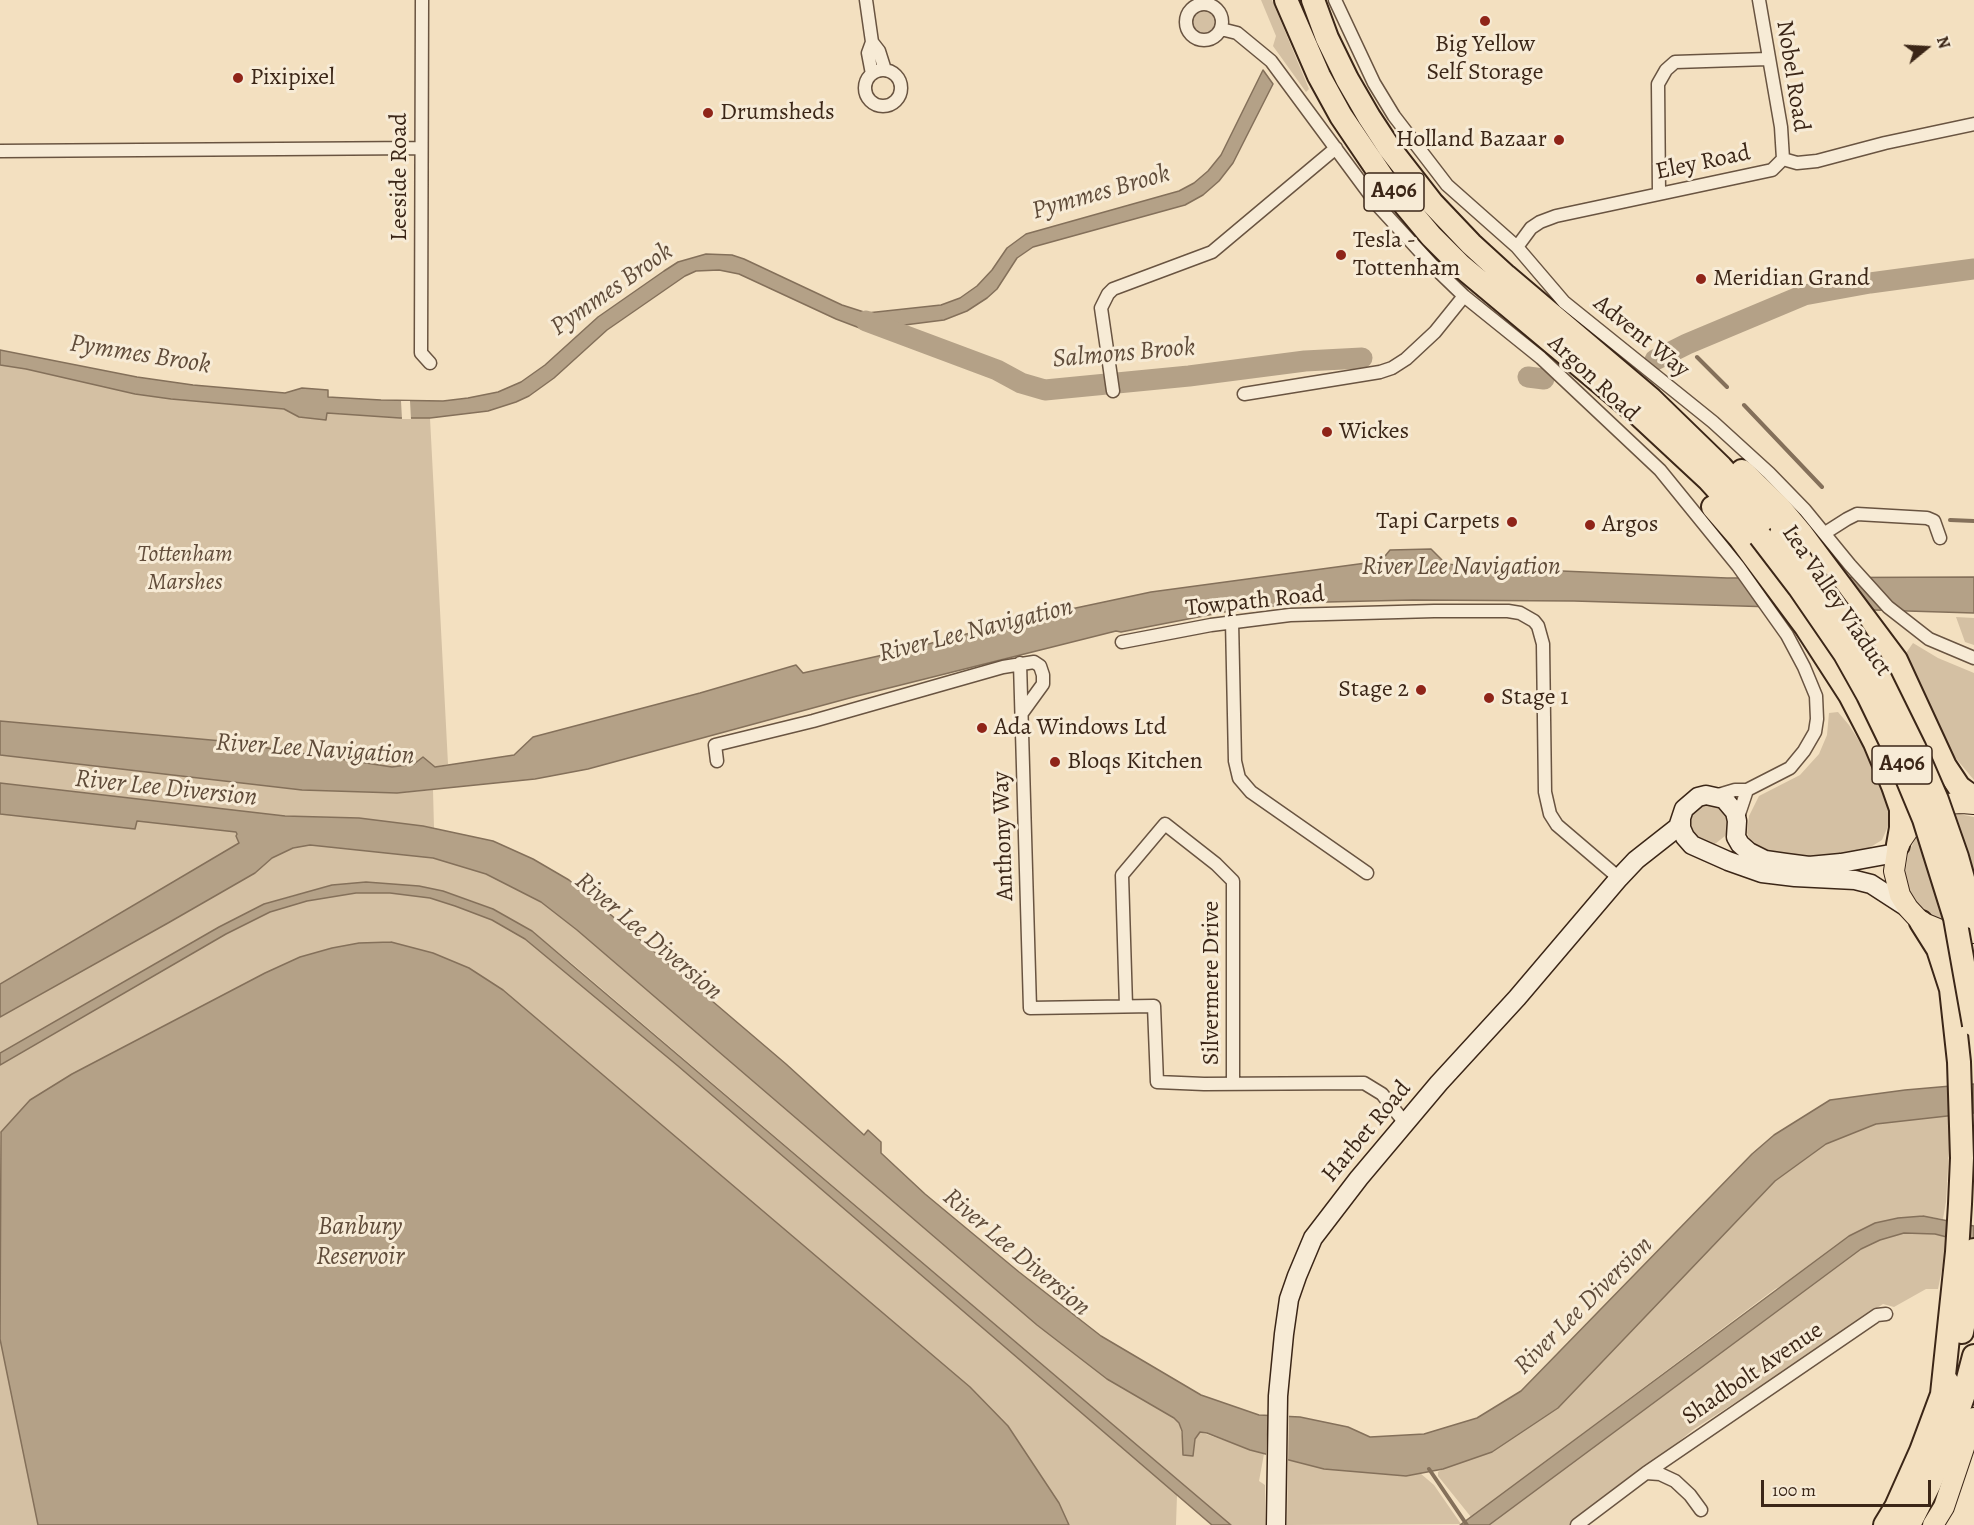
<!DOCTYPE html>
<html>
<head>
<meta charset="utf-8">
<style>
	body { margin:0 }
	#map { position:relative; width:1974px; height:1525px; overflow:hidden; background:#f3e0c0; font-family:Alegreya,serif }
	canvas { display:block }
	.north { position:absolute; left:1896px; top:18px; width:60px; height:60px; -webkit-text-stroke:4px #f7ebd6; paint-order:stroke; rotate:72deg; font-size:16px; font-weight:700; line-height:24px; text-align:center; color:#3b2617 }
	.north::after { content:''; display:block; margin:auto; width:21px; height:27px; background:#3b2617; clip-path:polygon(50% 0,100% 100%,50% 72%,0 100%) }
	.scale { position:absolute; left:1761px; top:1480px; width:170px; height:27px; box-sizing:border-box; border:3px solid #3b2617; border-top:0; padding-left:8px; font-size:18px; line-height:21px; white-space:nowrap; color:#3b2617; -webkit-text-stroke:4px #f7ebd6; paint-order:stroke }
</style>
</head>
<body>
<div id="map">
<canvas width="1974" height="1525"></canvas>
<div class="north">N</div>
<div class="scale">100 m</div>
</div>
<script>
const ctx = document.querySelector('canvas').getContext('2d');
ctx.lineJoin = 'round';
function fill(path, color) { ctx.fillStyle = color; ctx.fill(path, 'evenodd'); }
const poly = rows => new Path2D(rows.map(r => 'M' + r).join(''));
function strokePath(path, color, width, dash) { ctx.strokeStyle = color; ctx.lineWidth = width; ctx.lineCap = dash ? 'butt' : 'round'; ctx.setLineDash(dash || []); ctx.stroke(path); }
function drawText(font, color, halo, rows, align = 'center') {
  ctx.font = font + ' Alegreya,serif'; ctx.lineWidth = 6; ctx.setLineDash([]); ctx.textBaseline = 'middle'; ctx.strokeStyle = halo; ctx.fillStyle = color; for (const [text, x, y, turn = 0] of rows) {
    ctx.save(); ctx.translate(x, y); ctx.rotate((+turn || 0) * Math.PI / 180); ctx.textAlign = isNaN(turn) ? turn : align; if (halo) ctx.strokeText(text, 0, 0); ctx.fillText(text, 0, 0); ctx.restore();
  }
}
fill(poly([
	[1261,0,1272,0,1309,89,1306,92,1273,46,1276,36],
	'1193 22a11 11 0 1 1 22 0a11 11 0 1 1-22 0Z',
	[0,365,26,369,135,394,171,399,284,409,299,417,326,420,327,413,400,418,430,418,448,764,435,767,423,758,414,764,392,767,222,741,0,721],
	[1956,617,1974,618,1974,645,1965,642],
	[1913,643,1938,658,1974,673,1974,780,1948,749,1925,704,1919,680,1906,653],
	[1838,712,1849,725,1863,747,1887,801,1889,824,1882,840,1864,851,1843,857,1797,858,1768,853,1752,845,1747,833,1749,816,1759,796,1800,775,1819,754,1827,735,1829,713],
	[0,755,302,790,397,793,433,790,434,828,359,818,285,816,0,783],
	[1702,802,1719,804,1729,818,1728,830,1725,836,1715,844,1708,845,1692,837,1688,814],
	[0,814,135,829,136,821,237,832,236,836,239,843,0,984],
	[1959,814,1974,817,1974,921,1943,922,1923,910,1910,893,1905,874,1908,854,1918,833,1937,820],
	[310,845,433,858,486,874,541,902,577,930,1037,1325,1107,1379,1174,1418,1179,1423,1183,1440,1193,1456,1195,1439,1200,1432,1264,1454,1259,1481,1265,1485,1265,1525,1231,1525,575,966,532,931,493,909,475,902,443,891,419,886,298,894,264,904,219,927,0,1053,0,1017,255,873,272,858,293,848],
	[356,893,390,893,430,898,455,906,492,920,525,939,678,1066,1177,1495,1176,1525,1069,1525,1059,1503,1008,1426,359,943,300,957,265,973,72,1074,30,1100,0,1134,0,1065,226,934,270,912,307,901],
	[1951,1115,1946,1202,1943,1219,1923,1216,1775,1289,1471,1517,1438,1476,1438,1472,1443,1469,1492,1452,1558,1408,1775,1181,1826,1144,1876,1124],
	[1904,1233,1935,1234,1945,1237,1948,1240,1938,1289,1926,1289,1894,1307,1883,1304,1775,1377,1694,1429,1612,1496,1571,1525,1489,1525,1861,1249,1880,1240],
	[0,1339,38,1525,0,1525],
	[1288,1460,1324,1469,1406,1476,1420,1473,1434,1485,1461,1524,1287,1525]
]), '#d4c0a3');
const water = poly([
	[1263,70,1273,84,1233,163,1219,181,1203,195,1185,205,1033,247,1017,258,997,289,987,298,967,311,944,320,865,330,836,319,739,274,719,270,696,271,685,276,607,330,554,378,529,396,516,402,488,411,430,418,400,418,327,413,326,420,299,417,284,409,171,399,135,394,26,369,0,365,0,350,137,377,193,385,285,393,302,388,328,390,328,397,381,400,443,401,468,398,498,392,521,382,545,365,598,317,664,271,678,262,706,254,732,255,744,259,842,305,867,313,941,305,960,298,977,286,992,270,1007,248,1026,234,1179,191,1194,183,1208,171,1221,155,1263,70],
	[1431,549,1446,564,1491,568,1727,578,1974,577,1974,613,1574,601,1413,600,1327,602,1274,606,1224,612,1121,632,1116,631,857,696,588,769,535,779,397,793,302,790,0,755,0,721,222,741,392,767,414,764,423,757,435,767,514,755,533,737,700,693,796,665,803,673,905,650,1024,619,1151,592,1381,561,1390,550,1431,549],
	[0,783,285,816,359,818,423,826,493,841,533,859,569,880,623,925,786,1064,864,1135,868,1130,881,1142,881,1153,925,1194,1019,1272,1101,1336,1201,1395,1259,1415,1300,1417,1348,1427,1370,1437,1424,1434,1477,1418,1521,1391,1752,1154,1774,1135,1830,1100,1905,1090,1974,1084,1974,1113,1876,1124,1826,1144,1775,1181,1558,1408,1492,1452,1443,1469,1406,1476,1324,1469,1250,1450,1207,1433,1200,1432,1195,1439,1193,1456,1183,1455,1182,1431,1179,1423,1174,1418,1107,1379,1037,1325,577,930,541,902,486,874,433,858,310,845,293,848,272,858,255,873,168,923,0,1017,0,984,239,843,236,836,237,834,236,832,137,821,135,829,0,814,0,783],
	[366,882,419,886,443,891,493,909,532,931,1231,1525,1212,1525,678,1066,525,939,492,920,455,906,430,898,390,893,356,893,307,901,270,912,226,934,0,1065,0,1053,219,927,264,904,332,885,366,882],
	[391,942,433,953,469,968,503,990,970,1387,1008,1426,1059,1503,1069,1525,38,1525,0,1339,1,1132,30,1100,72,1074,265,973,300,957,332,948,359,943,391,942],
	[1923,1216,1974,1226,1974,1244,1935,1234,1904,1233,1880,1240,1861,1249,1489,1525,1460,1525,1849,1236,1875,1223,1898,1218,1923,1216]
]);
fill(water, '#b4a187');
strokePath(water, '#84705a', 1.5);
fill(poly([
	[401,401,410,401,411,419,402,419],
	[1268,1412,1289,1413,1288,1463,1266,1457]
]), '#f3e0c0');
strokePath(poly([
	[1697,357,1727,387],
	[1744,405,1822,487],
	[1950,520,1974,521],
	[1429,1469,1467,1525]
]), '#84705a', 4);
strokePath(poly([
	[866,321,997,370,1021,383,1045,390,1189,376,1305,361,1362,358],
	[1655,360,1687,344,1804,295,1870,283,1974,269],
	[1528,377,1544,379]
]), '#b4a187', 21);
const street = poly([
	[422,0,421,353,430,363],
	[866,0,872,42,868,53,872,74],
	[1335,0,1374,83,1394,116,1447,185,1517,247,1564,302,1713,422,1769,473,1805,510,1850,565,1888,607,1929,639,1974,658],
	[1759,0,1781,127,1783,159],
	'1186 22a18 18 0 1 1 36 0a18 18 0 1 1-36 0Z',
	[1221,29,1237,33,1271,61,1379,207,1435,268,1464,296,1541,358,1660,470,1738,566,1787,635,1804,667,1816,696,1817,719,1815,732,1804,751,1790,768,1747,790,1737,820],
	[872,42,879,51,885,70],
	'865 88a18 18 0 1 1 36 0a18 18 0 1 1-36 0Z',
	[0,151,420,148],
	[1659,193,1658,84,1666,70,1675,62,1768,59],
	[1517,247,1531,228,1540,222,1556,216,1772,170,1783,159,1797,163,1817,161,1885,143,1974,124],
	[1113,391,1101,308,1108,294,1113,289,1212,252,1336,148],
	[1244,394,1380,372,1392,368,1406,359,1435,332,1464,296],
	[1825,533,1847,519,1857,514,1927,518,1934,521,1940,538],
	[1232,621,1235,761,1239,778,1251,792,1367,873],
	[1122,642,1211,625,1290,615,1434,611,1508,611,1520,613,1534,621,1538,626,1543,644,1545,792,1550,814,1557,825,1619,878],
	[1020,663,1030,1008,1154,1006,1157,1082,1204,1084,1364,1083,1382,1094,1405,1123],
	[717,761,715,745,813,721,1003,667,1034,662,1040,666,1043,675,1043,684,1022,713],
	[1715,796,1735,790,1747,790],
	[1126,1006,1122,875,1165,824,1216,864,1233,881,1233,1083],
	[1646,1473,1660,1474,1675,1481,1690,1495,1701,1510],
	[1577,1525,1646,1473,1877,1315,1886,1314]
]);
const secondary = poly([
	[1896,853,1841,863,1809,866,1786,863,1765,860,1749,852,1740,844,1736,837,1737,821,1735,812,1724,799,1706,795,1698,797,1684,809,1681,818,1681,828,1685,837,1692,845,1728,861,1762,873,1795,877,1855,880,1871,884,1908,908],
	[1276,1525,1278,1396,1284,1334,1289,1299,1297,1276,1313,1238,1359,1178,1439,1083,1517,998,1619,878,1636,860,1678,827,1681,818]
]);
const primary = poly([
	[1974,804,1962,803,1946,804,1929,810,1913,823,1898,845,1894,871,1900,895,1908,908,1921,922,1948,933,1974,933],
	[1933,1525,1944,1507,1974,1418]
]);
const highway = poly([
	[1286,0,1319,76,1341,116,1385,181,1431,236,1461,266,1638,414,1709,480,1760,536],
	[1313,0,1327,38,1347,79,1369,117,1390,149,1432,203,1471,244,1506,276,1651,399,1721,467,1781,534],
	[1742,471,1780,508,1801,533,1896,660,1945,766,1959,787,1974,798],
	[1713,507,1739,537,1806,627,1850,695,1875,743,1893,786,1901,809,1901,828,1898,845],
	[1921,922,1938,949,1951,989,1959,1062,1962,1158,1960,1204,1957,1252,1942,1394],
	[1962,1332,1969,1296,1974,1250],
	[1885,1525,1896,1507,1921,1451,1947,1381],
	[1909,1525,1930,1483,1947,1443,1964,1394,1974,1356]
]);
strokePath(street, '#695441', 15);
strokePath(secondary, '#3b2617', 21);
strokePath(primary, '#3b2617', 22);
strokePath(highway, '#3b2617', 26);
strokePath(street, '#f7ebd6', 12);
strokePath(secondary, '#f7ebd6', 18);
strokePath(primary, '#f3e0c0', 20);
strokePath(highway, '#f3e0c0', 22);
const highwayBridge = poly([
	[1781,534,1838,611,1879,676,1914,747,1937,800,1957,857,1974,918],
	[1760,536,1799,587,1845,654,1868,695,1899,759,1924,819,1955,918,1974,1025]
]);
strokePath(highwayBridge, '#3b2617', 26, []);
strokePath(highwayBridge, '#f3e0c0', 22);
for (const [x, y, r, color] of [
	[1485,21,6,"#8f2418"],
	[238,78,6,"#8f2418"],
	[708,113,6,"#8f2418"],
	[1559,140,6,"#8f2418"],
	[1341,255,6,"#8f2418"],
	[1701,279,6,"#8f2418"],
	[1327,432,6,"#8f2418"],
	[1512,522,6,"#8f2418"],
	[1590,525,6,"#8f2418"],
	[1421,690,6,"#8f2418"],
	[1489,698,6,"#8f2418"],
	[982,728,6,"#8f2418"],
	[1055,762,6,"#8f2418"]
]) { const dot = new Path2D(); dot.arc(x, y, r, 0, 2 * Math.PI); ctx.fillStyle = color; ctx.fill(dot); strokePath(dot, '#f7ebd6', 2); }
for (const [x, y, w] of [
	[1394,192,60],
	[1902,765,60]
]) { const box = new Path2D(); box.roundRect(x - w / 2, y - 19, w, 38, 4.5); ctx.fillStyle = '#f7ebd6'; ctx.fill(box); strokePath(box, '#3b2617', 1.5); }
drawText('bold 22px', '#3b2617', null, [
	["A406",1394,192],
	["A406",1902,765]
]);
drawText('24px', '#3b2617', '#f7ebd6', [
	["Big Yellow",1485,45,"center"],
	["Self Storage",1485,73,"center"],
	["Pixipixel",250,78],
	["Drumsheds",720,113],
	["Holland Bazaar",1547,140,"right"],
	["Tesla -",1353,241],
	["Tottenham",1353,269],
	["Meridian Grand",1713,279],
	["Wickes",1339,432],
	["Tapi Carpets",1500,522,"right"],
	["Argos",1602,525],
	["Stage 2",1409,690,"right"],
	["Stage 1",1501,698],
	["Ada Windows Ltd",994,728],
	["Bloqs Kitchen",1067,762]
], 'left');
drawText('24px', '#3b2617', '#f7ebd6', [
	["Nobel Road",1792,76,81],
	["Eley Road",1703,163,-12],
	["Leeside Road",400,177,-90],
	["Advent Way",1641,337,39],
	["Argon Road",1593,379,43],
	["Lea Valley Viaduct",1836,601,56],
	["Towpath Road",1255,602,-6],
	["Anthony Way",1004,836,-92],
	["Silvermere Drive",1212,983,-90],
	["Harbet Road",1367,1132,-50],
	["Shadbolt Avenue",1753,1374,-34]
]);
drawText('italic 24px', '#614c3a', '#f7ebd6', [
	["Tottenham",185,555],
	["Marshes",185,583]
]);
drawText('italic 26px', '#5f4b39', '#f7ebd6', [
	["Pymmes Brook",1101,193,-16],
	["Pymmes Brook",612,290,-35],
	["Salmons Brook",1124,354,-5],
	["Pymmes Brook",140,355,9],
	["River Lee Navigation",1461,568],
	["River Lee Navigation",976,631,-14],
	["River Lee Navigation",315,750,4],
	["River Lee Diversion",166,789,6],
	["River Lee Diversion",648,937,40],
	["Banbury",360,1228],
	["Reservoir",360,1258],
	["River Lee Diversion",1016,1253,40],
	["River Lee Diversion",1584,1306,-45]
]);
</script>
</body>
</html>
